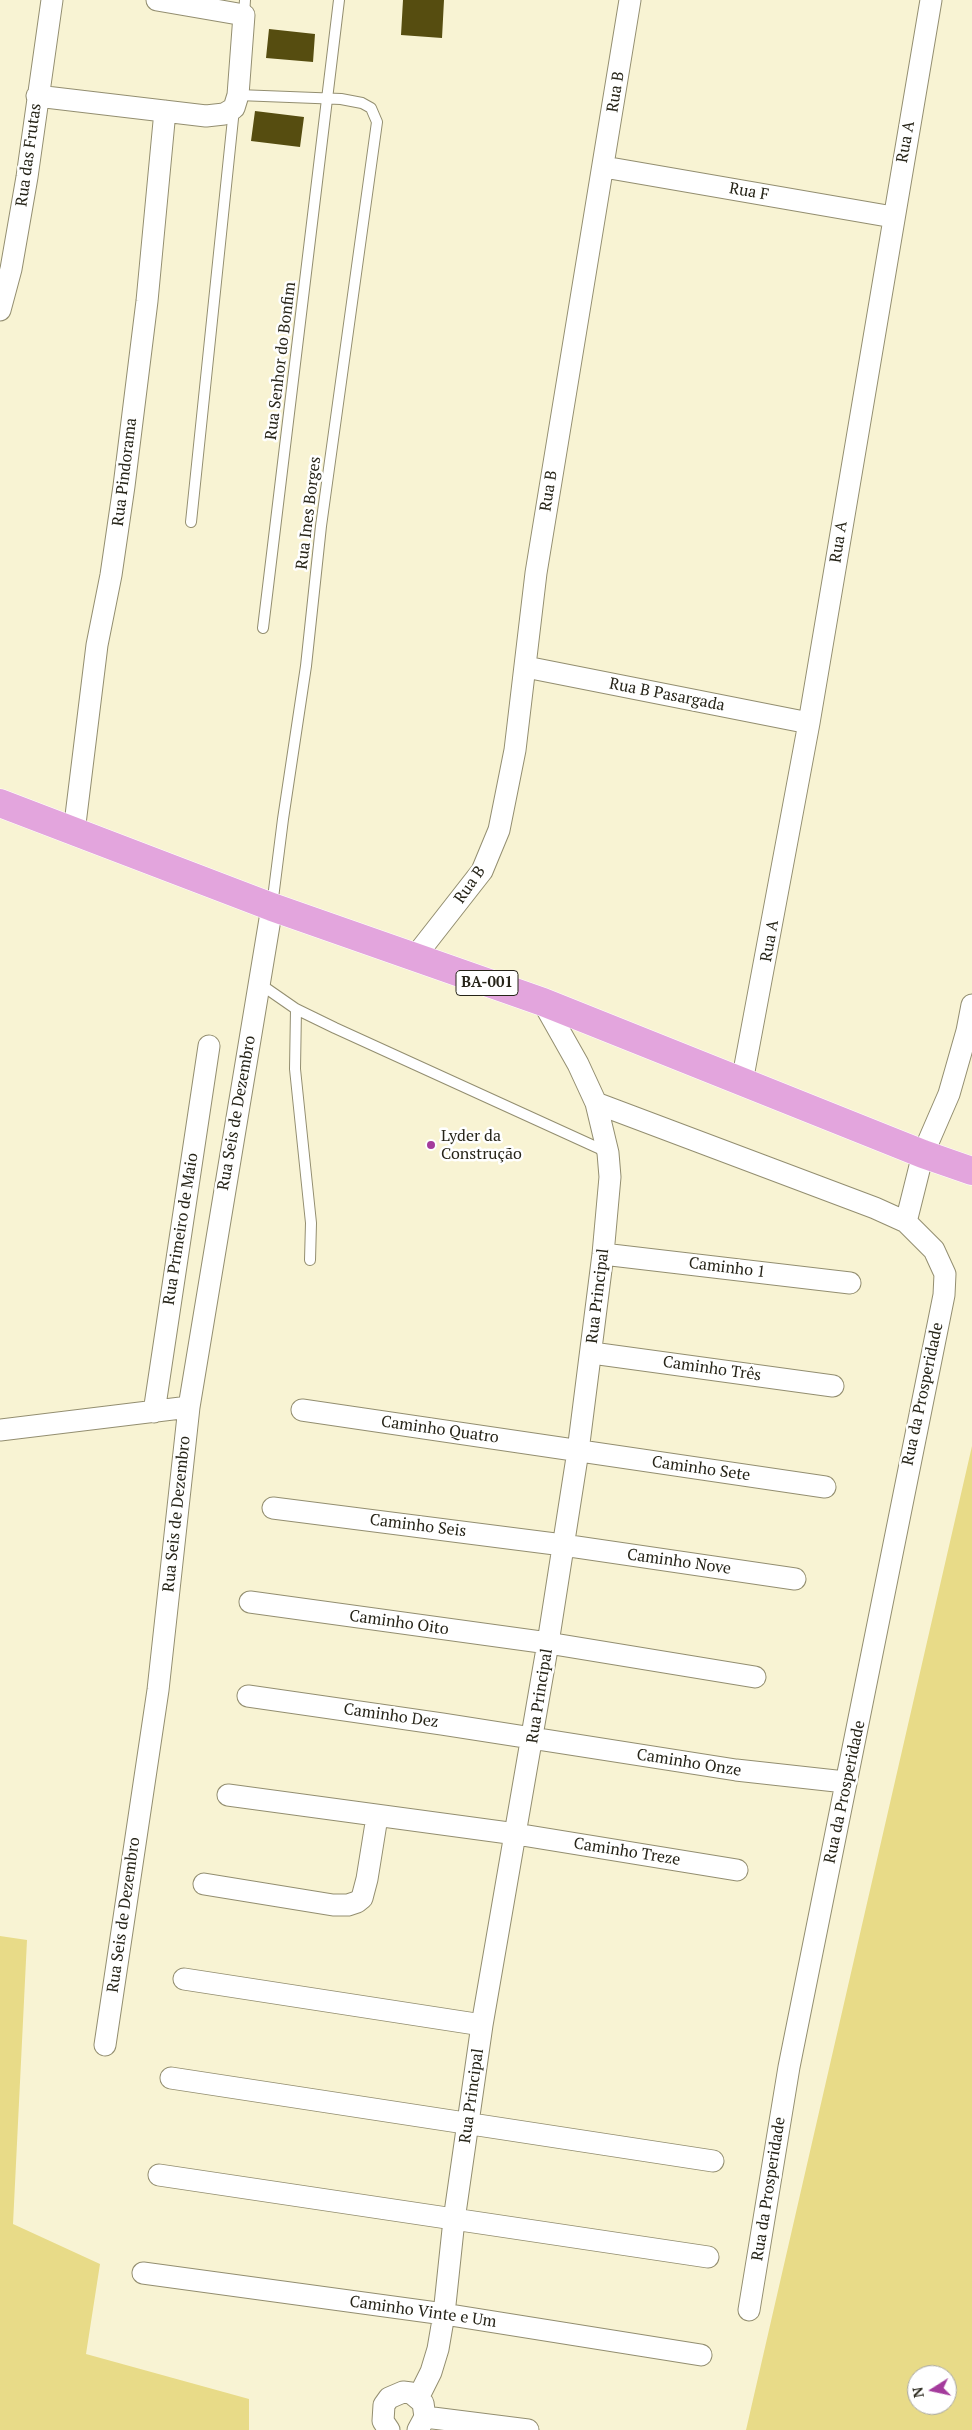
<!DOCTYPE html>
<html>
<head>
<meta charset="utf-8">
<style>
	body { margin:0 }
	#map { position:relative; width:972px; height:2430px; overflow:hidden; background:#f8f3d3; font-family:"PT Serif",serif }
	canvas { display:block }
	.north { position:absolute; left:907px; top:2365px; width:50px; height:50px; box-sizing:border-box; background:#fff; border:1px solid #a8a7a3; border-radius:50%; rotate:260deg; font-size:14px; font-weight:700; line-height:20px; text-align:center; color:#262418 }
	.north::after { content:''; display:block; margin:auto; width:18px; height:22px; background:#a43b9c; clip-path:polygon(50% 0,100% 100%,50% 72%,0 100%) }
</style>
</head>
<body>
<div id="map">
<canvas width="972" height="2430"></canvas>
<div class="north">N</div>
</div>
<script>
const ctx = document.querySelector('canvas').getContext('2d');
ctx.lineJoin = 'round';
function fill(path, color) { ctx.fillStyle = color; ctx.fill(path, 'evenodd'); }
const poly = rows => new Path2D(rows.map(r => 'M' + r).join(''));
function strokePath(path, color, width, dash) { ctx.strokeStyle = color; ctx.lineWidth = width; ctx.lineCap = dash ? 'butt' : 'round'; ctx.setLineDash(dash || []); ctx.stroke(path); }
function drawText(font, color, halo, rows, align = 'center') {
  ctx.font = font + ' "PT Serif",serif'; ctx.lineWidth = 5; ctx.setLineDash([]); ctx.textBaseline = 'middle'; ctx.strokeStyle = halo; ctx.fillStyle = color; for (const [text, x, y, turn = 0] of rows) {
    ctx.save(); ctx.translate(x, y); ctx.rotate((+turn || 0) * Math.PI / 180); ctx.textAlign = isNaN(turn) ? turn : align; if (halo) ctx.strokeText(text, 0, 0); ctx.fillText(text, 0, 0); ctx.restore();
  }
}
fill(poly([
	[972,1446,972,2430,746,2430],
	[917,2375,947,2375,947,2405,917,2405],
	[0,1936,27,1940,13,2224,100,2264,86,2354,249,2399,249,2430,0,2430]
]), '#e8db88');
fill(poly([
	[403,0,444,0,442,38,401,35],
	[269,29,315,34,313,62,266,58],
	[255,111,304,117,300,147,251,141]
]), '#564d10');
const service = poly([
	[244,15,245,0],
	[238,95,341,99,362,103,371,108,377,122,321,526,306,666,283,819,272,906],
	[191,522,234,109],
	[263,628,339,0],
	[260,984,296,1009,335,1028,607,1152],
	[296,1009,295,1069,311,1223,310,1260]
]);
const minor = poly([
	[37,96,206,116,224,114,234,108,238,95,244,15,157,0],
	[604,167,893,217],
	[0,310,11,269,27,177,52,0],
	[526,667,809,723],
	[74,832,97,645,111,575,124,486,147,301,165,111],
	[414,958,482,871,499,830,515,750,536,573,630,0],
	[742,1082,809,723,931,0],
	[596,1103,875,1208,906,1222,934,1250,945,1274,944,1295,789,2067,749,2310],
	[906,1222,923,1154,949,1094,967,1031,972,1005],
	[603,1254,850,1283],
	[592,1353,833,1386],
	[302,1410,825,1487],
	[154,1412,209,1046],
	[0,1430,189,1407],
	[273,1508,563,1545,795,1579],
	[250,1602,548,1643,755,1677],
	[248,1696,442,1724,736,1770,845,1782],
	[228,1795,516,1834,737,1870],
	[204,1884,333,1905,348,1905,357,1902,362,1898,367,1879,377,1817],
	[184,1979,482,2025],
	[105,2045,158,1690,189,1407,272,907],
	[171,2078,713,2161],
	[159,2175,708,2257],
	[143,2273,444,2314,701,2355],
	[418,2398,431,2372,438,2349,444,2314,454,2220,482,2025,548,1643,578,1451,603,1254,610,1177,608,1153,596,1103,578,1064,543,1002],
	[425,2417,528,2430],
	[389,2430,383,2421,384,2405,389,2398,403,2392,411,2393,423,2403,425,2417,418,2430]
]);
const primary = poly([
	[0,803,272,907,543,1002,923,1154,972,1171]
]);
strokePath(service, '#938e70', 12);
strokePath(minor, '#938e70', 23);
strokePath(primary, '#fff', 29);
strokePath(service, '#fff', 10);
strokePath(minor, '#fff', 21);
strokePath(primary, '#e3a5dd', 28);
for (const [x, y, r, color] of [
	[431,1145,5,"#a43b9c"]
]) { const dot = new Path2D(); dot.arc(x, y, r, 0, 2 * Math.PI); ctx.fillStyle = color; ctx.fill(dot); strokePath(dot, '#fff', 2); }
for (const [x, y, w] of [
	[487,983,62]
]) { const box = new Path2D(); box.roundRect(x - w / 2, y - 12.5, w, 25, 4); ctx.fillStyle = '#fff'; ctx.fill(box); strokePath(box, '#262418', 1); }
drawText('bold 15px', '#262418', null, [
	["BA-001",487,983]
]);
drawText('16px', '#262418', '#fff', [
	["Rua B",616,92,-81],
	["Rua A",906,142,-80],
	["Rua das Frutas",29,155,-82],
	["Rua F",749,192,10],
	["Rua Senhor do Bonfim",281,361,-83],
	["Rua Pindorama",125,472,-83],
	["Rua B",549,491,-81],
	["Rua Ines Borges",309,513,-83],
	["Rua A",839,542,-81],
	["Rua B Pasargada",667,695,11],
	["Rua B",470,885,-55],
	["Rua A",770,941,-80],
	["Rua Seis de Dezembro",237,1113,-80],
	["Rua Primeiro de Maio",181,1229,-81],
	["Caminho 1",727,1268,7],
	["Rua Principal",598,1296,-83],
	["Caminho Três",712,1369,8],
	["Rua da Prosperidade",923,1394,-78],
	["Caminho Quatro",440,1430,8],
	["Caminho Sete",701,1469,8],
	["Rua Seis de Dezembro",177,1514,-84],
	["Caminho Seis",418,1526,7],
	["Caminho Nove",679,1562,8],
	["Caminho Oito",399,1623,8],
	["Rua Principal",540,1696,-81],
	["Caminho Dez",391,1716,8],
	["Caminho Onze",689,1763,9],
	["Rua da Prosperidade",845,1792,-78],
	["Caminho Treze",627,1852,9],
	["Rua Seis de Dezembro",124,1915,-82],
	["Rua Principal",472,2096,-82],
	["Rua da Prosperidade",769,2189,-81],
	["Caminho Vinte e Um",423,2312,8]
]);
drawText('16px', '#262418', '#fff', [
	["Lyder da",441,1136],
	["Construção",441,1154]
], 'left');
</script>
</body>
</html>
